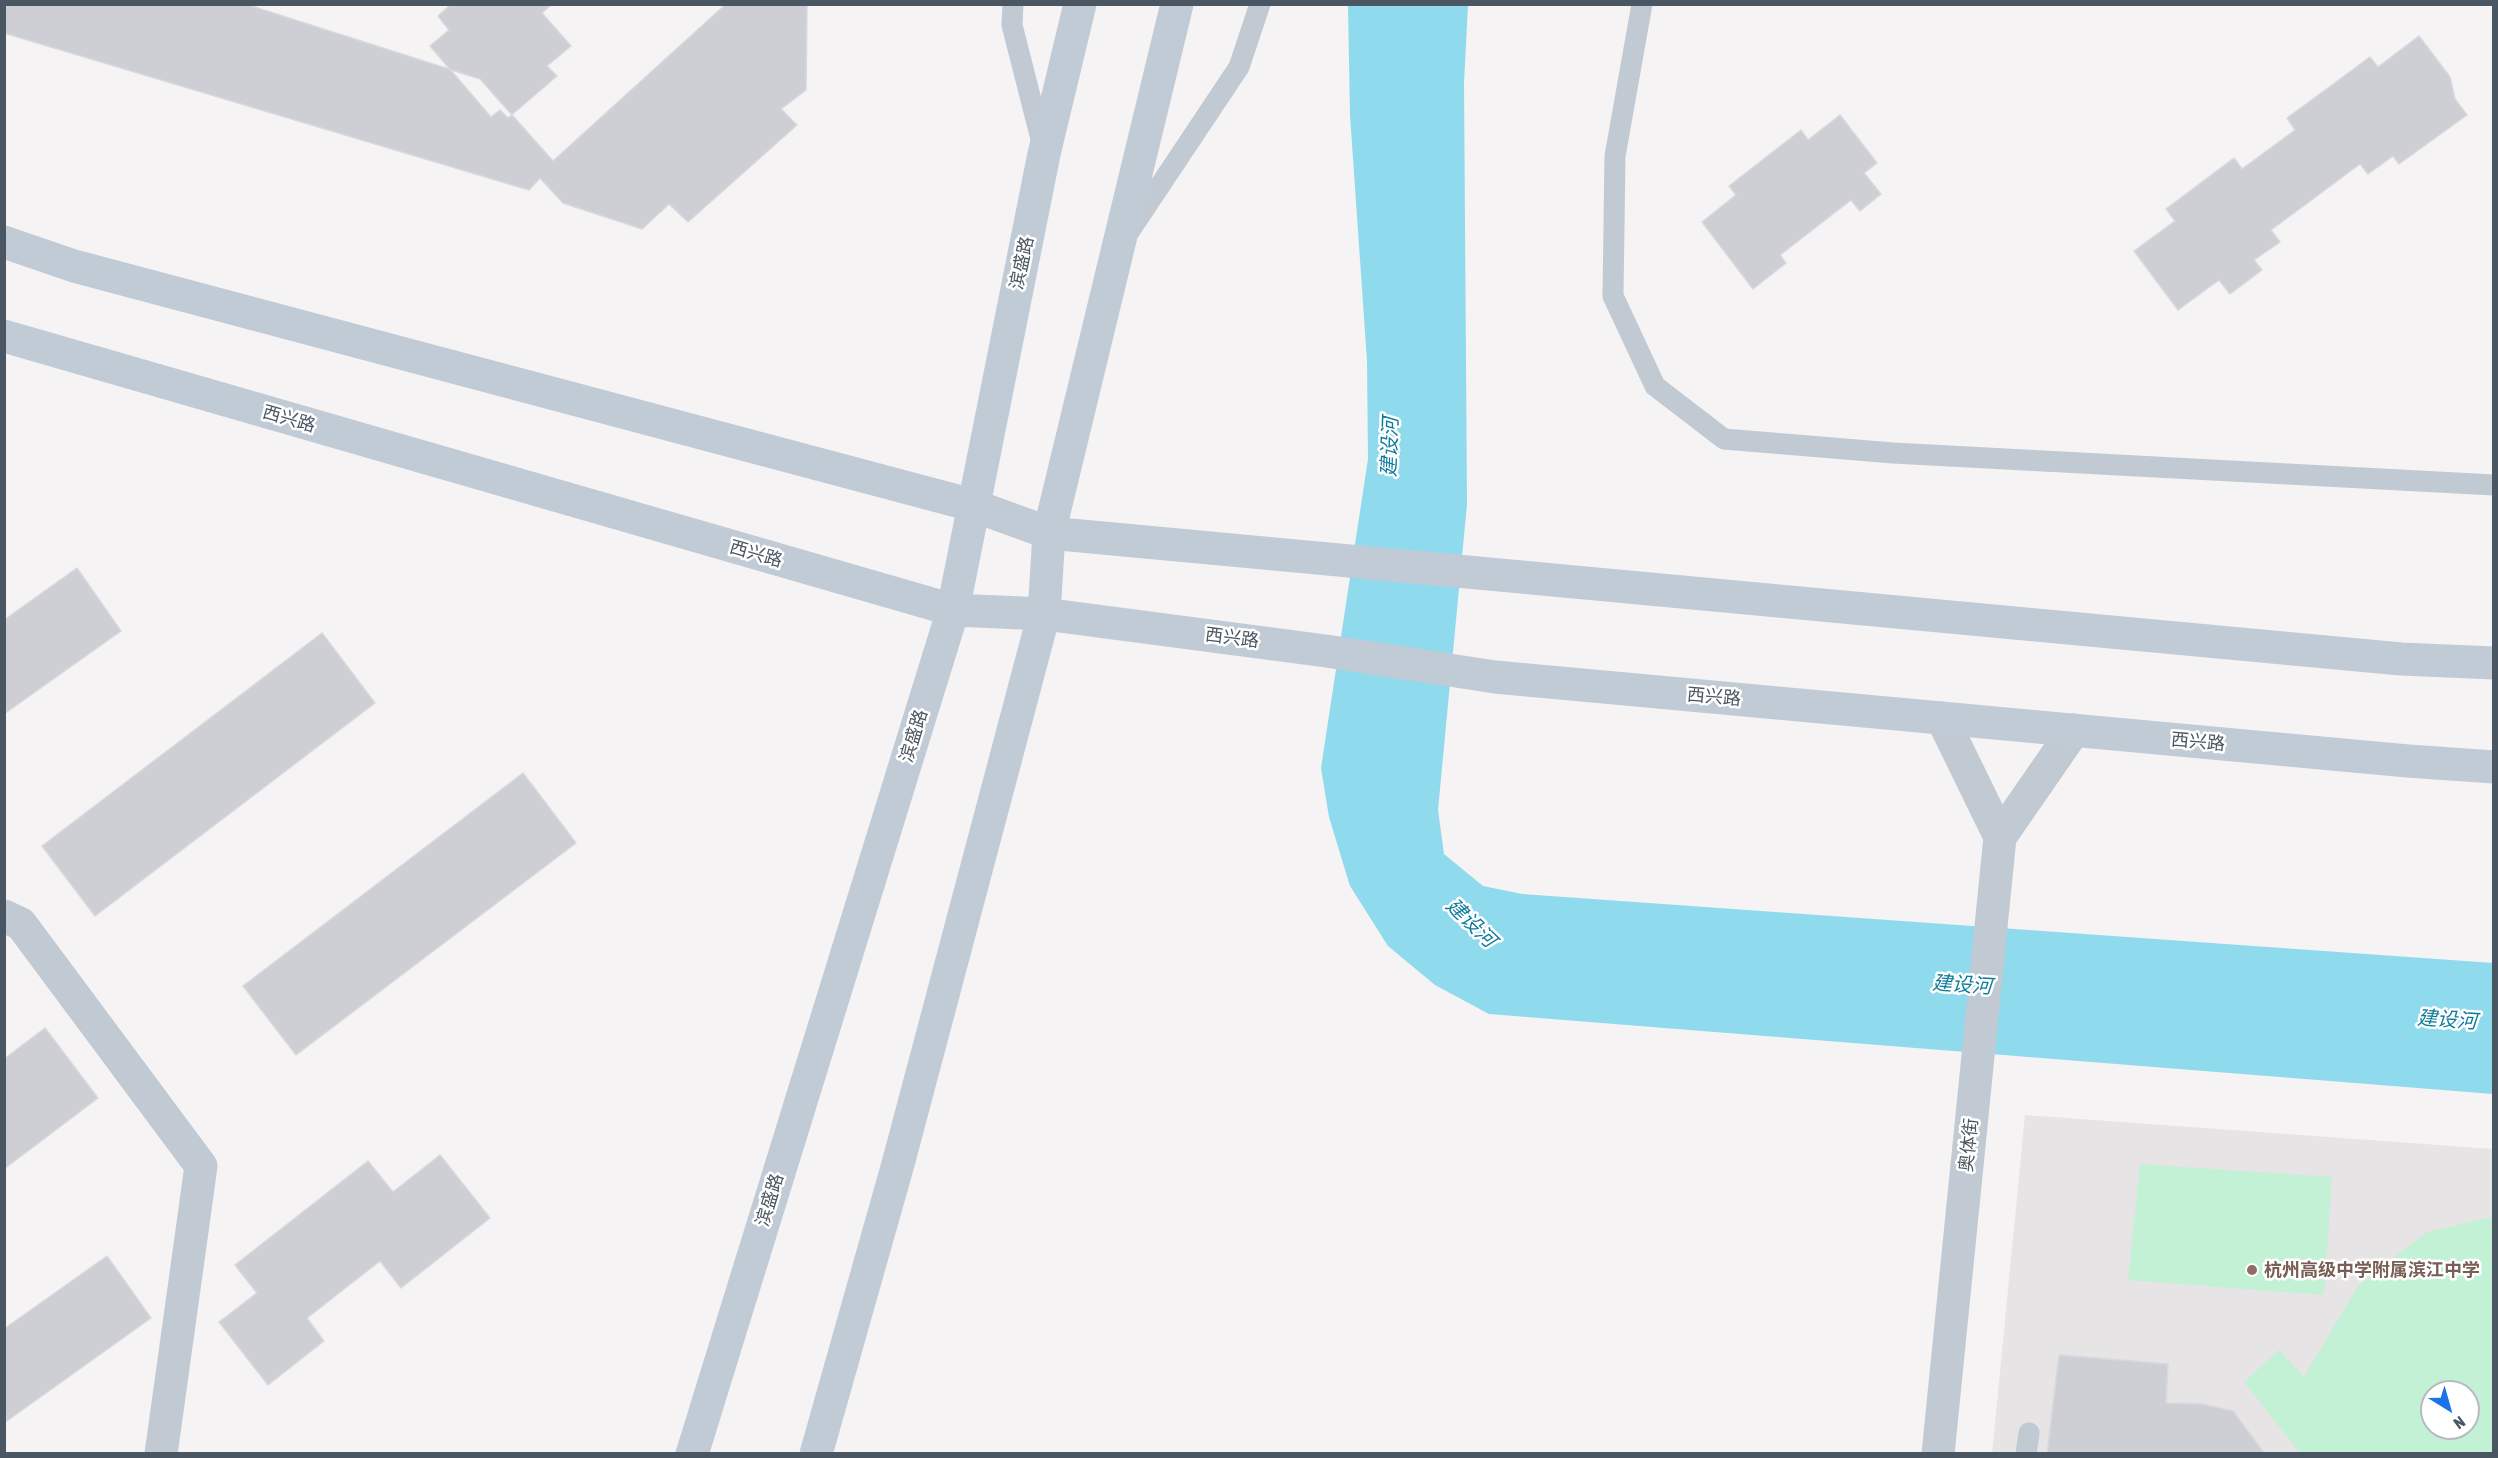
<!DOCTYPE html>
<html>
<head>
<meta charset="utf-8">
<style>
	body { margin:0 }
	#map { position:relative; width:2498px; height:1458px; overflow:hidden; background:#f5f3f3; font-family:"Asap Condensed",sans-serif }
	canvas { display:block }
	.frame { position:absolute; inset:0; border:6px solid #4a5661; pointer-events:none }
	.north { position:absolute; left:2420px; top:1380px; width:60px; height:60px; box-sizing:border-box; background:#fff; border:2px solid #b7bbc0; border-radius:50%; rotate:143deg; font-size:16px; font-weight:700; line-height:24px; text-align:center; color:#4a5661 }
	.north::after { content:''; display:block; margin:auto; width:21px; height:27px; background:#1a73e8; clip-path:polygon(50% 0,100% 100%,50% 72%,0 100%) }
</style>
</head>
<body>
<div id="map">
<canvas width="2498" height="1458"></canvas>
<div class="frame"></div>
<div class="north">N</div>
</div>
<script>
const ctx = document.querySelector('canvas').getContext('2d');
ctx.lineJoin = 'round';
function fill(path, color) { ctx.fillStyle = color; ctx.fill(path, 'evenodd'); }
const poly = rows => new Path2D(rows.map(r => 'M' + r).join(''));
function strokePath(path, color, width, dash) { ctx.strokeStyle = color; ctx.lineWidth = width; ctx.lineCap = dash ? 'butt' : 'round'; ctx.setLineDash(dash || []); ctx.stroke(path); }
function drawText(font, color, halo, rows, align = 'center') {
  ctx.font = font + ' "Asap Condensed","Noto Sans SC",sans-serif'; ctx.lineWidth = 5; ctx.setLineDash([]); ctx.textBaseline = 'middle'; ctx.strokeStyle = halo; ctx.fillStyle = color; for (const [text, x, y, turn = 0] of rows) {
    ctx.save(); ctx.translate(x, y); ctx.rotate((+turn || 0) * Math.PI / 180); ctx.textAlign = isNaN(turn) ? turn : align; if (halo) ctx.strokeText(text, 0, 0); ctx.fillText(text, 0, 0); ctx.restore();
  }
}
fill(poly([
	[2025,1115,2493,1149,2493,1453,1992,1454],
	[2432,1392,2468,1392,2468,1428,2432,1428]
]), '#e6e4e5');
fill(poly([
	[2140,1164,2332,1177,2324,1295,2128,1280],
	[2493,1217,2493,1453,2300,1453,2244,1382,2279,1350,2304,1377,2358,1286,2427,1232],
	[2432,1392,2468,1392,2468,1428,2432,1428]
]), '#c3f1d5');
fill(poly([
	[1348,5,1468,5,1464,83,1467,504,1438,810,1444,854,1483,886,1522,894,2493,963,2493,1094,1489,1014,1435,985,1388,946,1350,886,1329,817,1321,768,1368,459,1367,361,1350,115]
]), '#90daee');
const building = poly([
	[4,4,245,4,480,79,553,161,726,4,807,4,806,90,781,109,797,125,688,222,669,204,642,229,563,203,540,178,529,190,4,33,4,4],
	[447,4,552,4,542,13,571,46,547,66,557,76,508,118,500,110,491,117,430,46,449,30,438,16,449,6,447,4],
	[2419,36,2450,77,2455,99,2467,115,2399,164,2393,156,2368,174,2360,164,2271,230,2280,242,2254,260,2262,270,2230,294,2219,280,2178,310,2134,251,2175,221,2166,209,2234,158,2242,169,2295,130,2287,118,2370,57,2378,67,2419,36],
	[1840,115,1877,163,1864,173,1881,194,1860,211,1851,200,1780,255,1786,263,1753,289,1702,222,1736,195,1729,186,1801,130,1808,140,1840,115],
	[77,568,121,631,4,714,4,620,77,568],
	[322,633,375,703,95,916,42,846,322,633],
	[523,773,576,843,296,1055,243,986,523,773],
	[45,1028,98,1098,4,1169,4,1059,45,1028],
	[440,1155,490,1218,401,1288,380,1261,307,1318,324,1341,268,1385,219,1322,257,1293,235,1265,368,1161,393,1192,440,1155],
	[107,1256,151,1318,4,1423,4,1329,107,1256],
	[2059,1355,2168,1364,2166,1403,2202,1404,2233,1411,2265,1454,2047,1454,2059,1355]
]);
fill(building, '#cdcfd5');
strokePath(building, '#d7d9de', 1.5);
strokePath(poly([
	[1013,4,1012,25,1043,147],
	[1642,4,1615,156,1613,296,1655,386,1724,439,1893,453,2494,485],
	[1129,232,1239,67,1260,4],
	[2026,1454,2029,1433]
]), '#c1cad2', 21);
strokePath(poly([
	[1942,718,2000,837],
	[4,916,21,924,201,1166,161,1454],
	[1938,1454,2000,837,2074,730]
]), '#c1cad2', 33);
strokePath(poly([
	[4,242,74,266,972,505,1049,533,2401,659,2494,663],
	[4,336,953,610,1044,614,1326,651,1495,677,2408,761,2494,767],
	[692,1454,953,610,1044,154,1080,4],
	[816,1454,898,1164,1044,614,1049,533,1177,4]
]), '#c1cbd6', 33);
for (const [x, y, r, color] of [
	[2252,1270,6,"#8d6e63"]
]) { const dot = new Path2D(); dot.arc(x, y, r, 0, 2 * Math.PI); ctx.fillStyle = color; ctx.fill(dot); strokePath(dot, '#fff', 2); }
drawText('18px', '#4a5661', '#fff', [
	["滨盛路",1022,263,-78],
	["西兴路",289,419,16],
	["西兴路",756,554,16],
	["西兴路",1232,638,7],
	["西兴路",1714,697,5],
	["滨盛路",914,736,-73],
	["西兴路",2198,742,5],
	["奥体街",1969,1145,-84],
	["滨盛路",770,1200,-73]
]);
drawText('bold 18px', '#785e54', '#fff', [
	["杭州高级中学附属滨江中学",2264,1270]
], 'left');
drawText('italic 20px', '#0c7c9b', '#fff', [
	["建设河",1390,447,-88],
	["建设河",1471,923,44],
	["建设河",1962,985,4],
	["建设河",2447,1020,4]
]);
</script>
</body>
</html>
